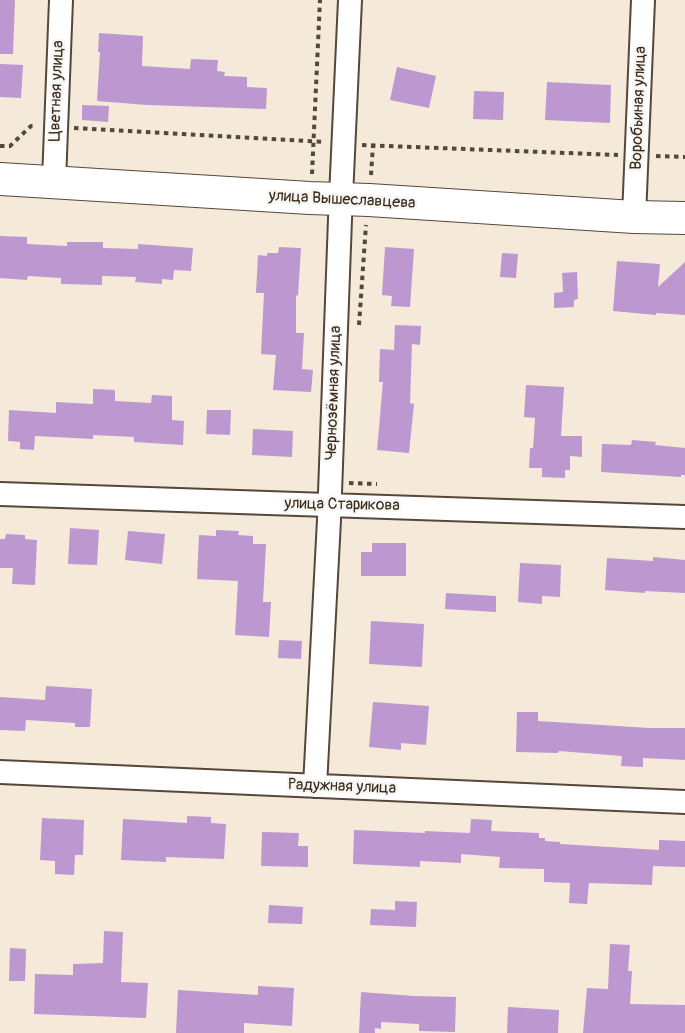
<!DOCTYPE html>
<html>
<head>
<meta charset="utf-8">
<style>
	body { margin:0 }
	canvas { display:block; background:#f5e9da }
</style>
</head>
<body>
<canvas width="685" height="1033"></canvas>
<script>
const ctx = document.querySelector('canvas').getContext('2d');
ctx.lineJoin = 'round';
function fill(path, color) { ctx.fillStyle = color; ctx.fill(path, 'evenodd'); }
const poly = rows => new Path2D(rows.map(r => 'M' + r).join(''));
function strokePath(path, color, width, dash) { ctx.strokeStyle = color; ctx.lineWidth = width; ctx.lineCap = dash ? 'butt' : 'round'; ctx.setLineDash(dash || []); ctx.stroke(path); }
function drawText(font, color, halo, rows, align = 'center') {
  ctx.font = font + ' Pangolin,sans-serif'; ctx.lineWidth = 5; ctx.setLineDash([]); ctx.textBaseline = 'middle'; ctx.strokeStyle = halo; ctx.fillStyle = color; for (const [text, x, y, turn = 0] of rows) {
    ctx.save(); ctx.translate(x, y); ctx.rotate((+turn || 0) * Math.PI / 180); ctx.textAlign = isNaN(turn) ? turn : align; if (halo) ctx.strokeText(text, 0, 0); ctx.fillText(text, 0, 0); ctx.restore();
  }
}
fill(poly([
	[0,0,15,0,13,54,0,54],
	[99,33,143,36,142,66,190,69,191,59,218,60,217,71,225,72,224,76,247,77,247,87,267,88,266,109,147,105,97,101,100,52,98,52],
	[0,64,23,65,21,98,0,97],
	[397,67,436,76,429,108,390,100],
	[547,82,611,85,610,123,545,120],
	[474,91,504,92,503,120,473,119],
	[82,105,109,106,108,122,82,120],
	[0,236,27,237,27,244,67,246,67,242,103,242,103,248,138,249,138,244,193,248,191,271,174,270,173,280,162,279,162,284,135,282,136,277,102,276,102,285,61,284,61,278,28,276,27,280,0,278],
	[279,247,301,248,298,296,296,295,296,333,304,333,302,369,313,370,311,392,273,390,276,355,261,354,264,293,256,293,258,255,267,256,267,253,278,253],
	[385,247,414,249,410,307,391,306,392,296,382,295],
	[502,253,518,254,516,278,500,277],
	[617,261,660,264,658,287,685,262,685,315,656,313,656,315,613,311],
	[577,272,578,299,574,300,574,307,554,308,554,293,563,292,562,273],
	[395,325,421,326,420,345,412,344,410,403,414,404,409,453,377,450,383,382,379,382,380,349,394,350],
	[526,385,564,387,561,436,582,436,582,457,570,456,570,470,565,470,565,478,542,477,542,468,529,468,530,448,533,448,535,418,524,417],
	[93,389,115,390,115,401,151,403,152,395,172,396,172,420,184,421,183,445,134,442,134,437,93,435,93,439,35,436,34,450,20,449,20,442,8,441,9,410,56,413,56,402,93,404],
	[207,410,231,410,230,435,206,434],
	[253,429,293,431,292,457,252,455],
	[632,440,656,442,655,445,685,448,685,475,681,475,681,477,601,472,602,444,631,445],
	[70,528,99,530,97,565,68,564],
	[216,530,239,531,238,535,253,536,253,544,266,544,263,602,271,602,269,637,235,635,238,581,197,579,199,535,216,536],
	[128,531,165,534,162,564,125,560],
	[6,534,25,535,25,539,37,540,35,585,12,584,13,568,0,568,0,539,5,539],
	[372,543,406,543,406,576,361,576,361,552,372,552],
	[653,557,685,560,685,593,645,591,645,593,605,590,607,558,653,561],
	[520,563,561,565,560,597,542,596,542,604,518,602],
	[446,593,496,596,496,612,445,609],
	[371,621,424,624,422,667,369,664],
	[279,640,302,641,301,659,278,658],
	[46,686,92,689,90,727,75,727,75,723,26,720,25,731,0,730,0,697,45,700],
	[373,702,429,706,426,745,401,743,401,750,369,747],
	[517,712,538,712,538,721,649,728,685,728,685,760,643,758,643,767,621,766,622,756,559,751,558,753,516,752],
	[187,816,211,817,211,823,226,824,224,859,166,857,166,862,121,860,123,819,187,823],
	[42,818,84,820,83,855,75,855,74,875,55,874,55,861,40,860],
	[471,819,492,820,491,831,539,833,539,838,545,838,545,841,560,842,560,844,659,850,659,840,685,841,685,867,653,866,652,885,589,883,587,904,569,903,570,883,544,882,544,869,499,868,500,857,461,854,461,863,420,861,420,867,353,864,354,830,425,833,425,831,470,833],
	[262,832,299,833,298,846,308,846,308,867,261,866],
	[395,901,417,902,416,927,370,925,371,909,395,910],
	[269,905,303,907,302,924,268,923],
	[104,931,123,932,121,982,148,983,146,1018,34,1014,35,974,73,975,73,964,103,963],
	[610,944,630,945,628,971,632,971,630,1004,685,1005,685,1033,583,1033,587,988,608,989],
	[10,948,26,949,25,981,9,981],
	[258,986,294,988,292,1026,244,1023,244,1033,176,1033,178,990,258,995],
	[361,992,414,996,456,997,455,1032,419,1031,419,1024,381,1022,381,1029,375,1028,375,1033,359,1033],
	[508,1007,559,1010,558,1033,507,1033]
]), '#bd98d0');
const street = poly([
	[54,181,61,0],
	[634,217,643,0],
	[0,494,685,517],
	[0,772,685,802],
	[315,786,329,520,340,219,350,0]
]);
const secondary = poly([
	[0,179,310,198,369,200,634,217,685,218]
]);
strokePath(street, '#57473a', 26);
strokePath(secondary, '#57473a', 34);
strokePath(poly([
	[74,128,325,142],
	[362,145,618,155],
	[0,146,10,146,31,126,37,126],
	[656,156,685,157],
	[312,174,320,0],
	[371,175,373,145],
	[359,325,366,225],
	[349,483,377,484]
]), '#57473a', 4, [4.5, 4.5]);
strokePath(street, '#fff', 22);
strokePath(secondary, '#fff', 32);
drawText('16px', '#3b2a1e', '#f6f6f2', [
	["Цветная улица",57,91,-88],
	["Воробьиная улица",639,108,-88],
	["улица Вышеславцева",342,200,3],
	["Чернозёмная улица",334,393,-88],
	["улица Старикова",342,505,1],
	["Радужная улица",342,787,2]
]);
</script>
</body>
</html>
